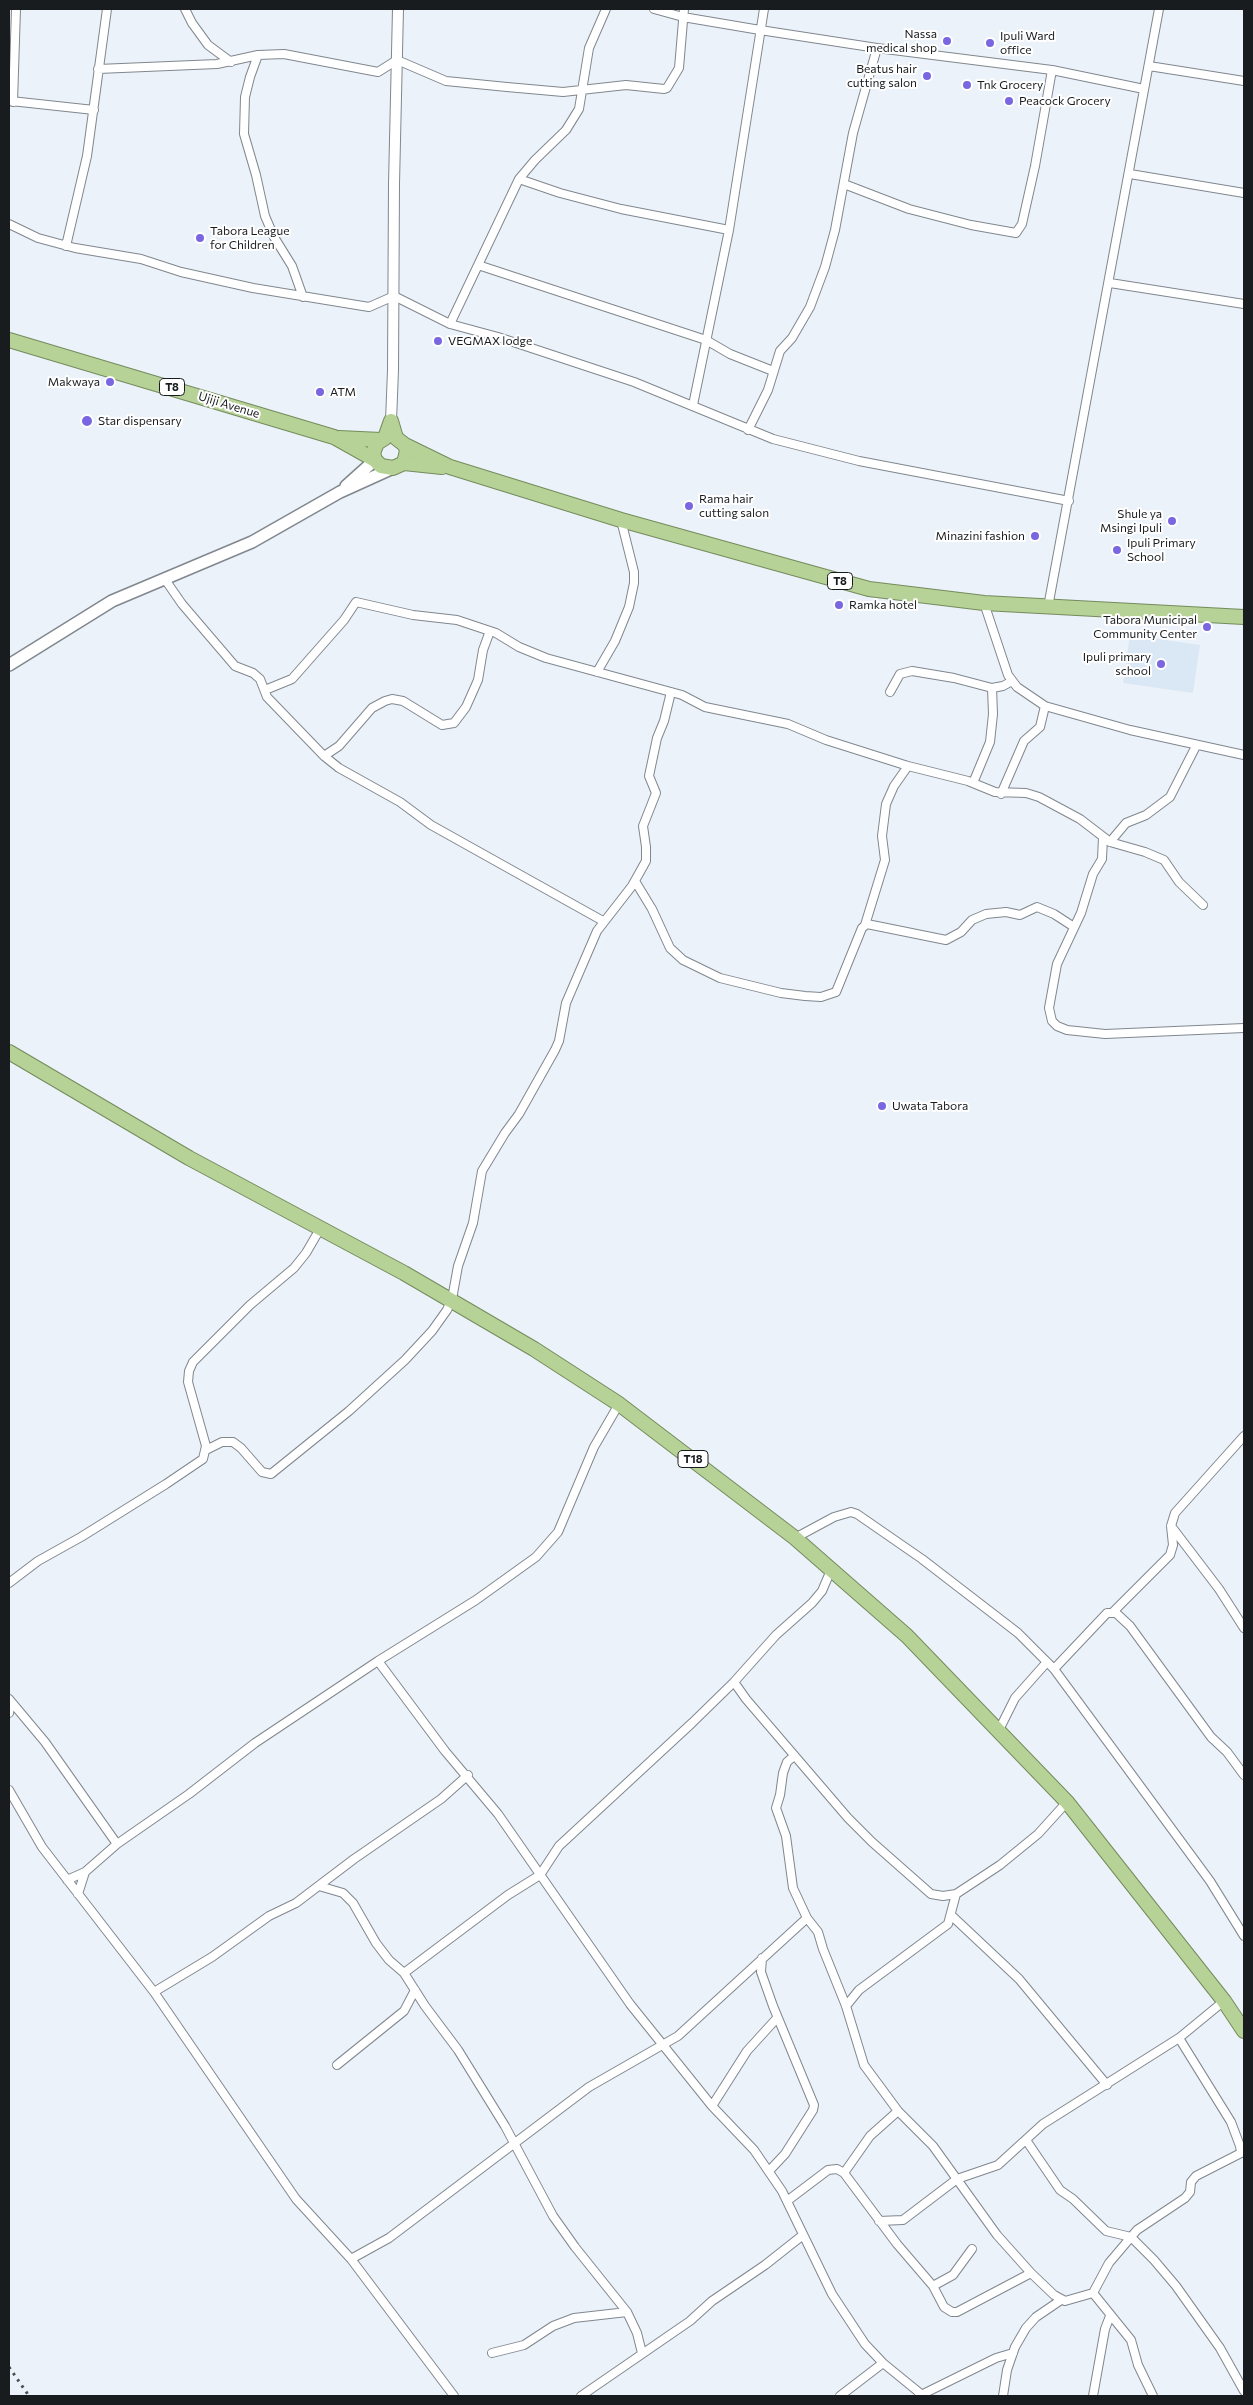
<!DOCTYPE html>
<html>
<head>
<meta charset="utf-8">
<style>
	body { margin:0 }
	#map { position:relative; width:1253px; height:2405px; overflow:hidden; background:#ebf2fa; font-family:Commissioner,sans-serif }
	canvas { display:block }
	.frame { position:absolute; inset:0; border:10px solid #191c1f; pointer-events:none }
</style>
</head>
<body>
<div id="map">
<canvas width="1253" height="2405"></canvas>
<div class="frame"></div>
</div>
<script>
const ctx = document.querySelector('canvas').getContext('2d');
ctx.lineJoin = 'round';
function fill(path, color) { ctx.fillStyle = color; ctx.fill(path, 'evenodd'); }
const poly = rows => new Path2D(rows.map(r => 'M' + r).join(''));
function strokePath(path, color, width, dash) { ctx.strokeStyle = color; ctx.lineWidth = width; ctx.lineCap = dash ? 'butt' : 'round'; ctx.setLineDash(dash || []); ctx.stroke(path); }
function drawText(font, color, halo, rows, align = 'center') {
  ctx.font = font + ' Commissioner,sans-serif'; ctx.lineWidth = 4; ctx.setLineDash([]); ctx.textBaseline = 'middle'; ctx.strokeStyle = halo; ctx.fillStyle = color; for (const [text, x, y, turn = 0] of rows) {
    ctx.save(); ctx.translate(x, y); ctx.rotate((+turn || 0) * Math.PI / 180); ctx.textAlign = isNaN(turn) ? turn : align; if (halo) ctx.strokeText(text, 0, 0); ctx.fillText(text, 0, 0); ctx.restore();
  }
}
fill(poly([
	[1130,635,1200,645,1193,693,1123,683]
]), '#dae7f5');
const minor = poly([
	[185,9,192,23,208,45,231,62],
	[654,9,683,17,760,30,877,48,1052,70,1144,89],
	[258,55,250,77,245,97,244,134,256,175,265,216,274,237,292,266,303,297],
	[1149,66,1244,81],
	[98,69,217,64,258,55,284,54,378,72,397,60,446,81,507,87,563,92,626,85,664,89,667,88,679,68,684,9],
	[11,101,94,110],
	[13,102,16,9],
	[1130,174,1244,193],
	[519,179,560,193,621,209,729,230],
	[844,184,909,209,971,225,1016,233,1022,224,1035,166,1052,70],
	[9,224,38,238,75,248,141,259,181,272,253,288,369,307,394,296,450,324,498,337,634,382,773,439,859,461,1069,501],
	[66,246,87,156,107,9],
	[478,265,706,340,730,354,773,371],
	[1110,283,1244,304],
	[450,324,519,179,535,160,566,130,579,109,589,48,606,9],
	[693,405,729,230,764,9],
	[748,430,768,390,780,351,792,338,810,307,825,267,835,230,853,133,877,48],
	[164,578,182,604,235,666,253,673,260,679,267,697,324,756,339,768,400,802,431,825,603,921],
	[984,603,1008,675,1017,687,1045,706,1130,730,1244,755],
	[1048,607,1159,9],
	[597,672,615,641,629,607,634,583,634,572,621,520],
	[265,690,292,679,344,620,356,602,413,615,457,620,496,633,519,647,546,658,682,695,705,707,788,724,826,740,908,766,968,781,995,792,1026,793,1039,797,1080,819,1110,842,1145,852,1164,860,1179,882,1203,905],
	[890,692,900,674,912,671,954,678,992,688,1003,686,1012,681],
	[324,756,339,746,372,708,385,701,392,699,403,701,442,725,454,723,466,707,478,680,483,650,490,631],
	[973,783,990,742,993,714,992,688],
	[1001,794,1024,741,1040,727,1045,706],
	[1103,837,1102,859,1093,874,1081,913,1057,964,1049,1008,1052,1021,1057,1026,1067,1030,1105,1034,1244,1028],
	[1110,842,1126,823,1146,815,1170,797,1196,746],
	[635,881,652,909,670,948,683,960,720,978,781,993,805,996,821,997,836,992,862,928,867,924,946,940,961,932,972,920,986,914,1006,912,1020,915,1037,907,1054,914,1074,927],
	[865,925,885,860,882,836,886,804,894,786,908,766],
	[206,1450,222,1442,233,1442,241,1448,262,1472,271,1474,349,1411,405,1360,432,1331,447,1310,452,1299,458,1266,473,1223,482,1171,505,1133,519,1114,555,1050,559,1041,566,1003,597,931,632,886,646,861,646,847,643,826,656,793,649,776,657,738,664,721,671,692],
	[1171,1526,1219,1589,1244,1628],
	[795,1538,834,1517,851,1512,857,1514,922,1559,1018,1633,1054,1669,1210,1881,1244,1936],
	[9,1583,38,1561,81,1537,166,1484,203,1459,206,1446,188,1382,189,1371,193,1362,250,1305,294,1268,306,1253,320,1229],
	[1113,1612,1170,1555,1173,1545,1171,1526,1175,1513,1244,1436],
	[378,1661,445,1751,498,1814,630,2004,712,2106,754,2150,782,2191,832,2294,865,2344,883,2363,921,2394],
	[1054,1669,1107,1613,1116,1613,1130,1626,1211,1737,1227,1752,1244,1775],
	[734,1682,746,1699,848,1818,872,1842,931,1894,943,1896,956,1894,1000,1865,1038,1834,1067,1802],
	[9,1699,45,1742,117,1844],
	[9,1713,11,1702],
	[999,1730,1015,1698,1047,1662],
	[794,1756,787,1762,783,1773,780,1795,776,1808,786,1836,793,1888,807,1918,818,1932,823,1949,846,2006,864,2065,898,2111,933,2146,997,2235,1031,2273,1054,2295,1065,2301,1093,2293,1131,2340,1138,2365,1153,2396],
	[9,1790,42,1847,154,1992,296,2199,351,2259,454,2396],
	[67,1880,85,1872,117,1844,189,1794,255,1743,378,1661,476,1600,536,1557,558,1532,594,1447,619,1404],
	[319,1886,343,1893,353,1903,376,1943,389,1960,404,1973,425,2006,458,2050,505,2126,553,2216,575,2247,627,2312,637,2333,642,2353],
	[78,1894,85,1872],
	[952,1916,1019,1979,1107,2085],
	[762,1958,761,1972,773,2006,814,2105,813,2110,785,2154,769,2171],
	[404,1973,508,1895,540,1875,559,1846,692,1723,734,1682,776,1635,812,1603,822,1591,831,1570],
	[154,1992,212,1957,269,1916,296,1903,354,1859,441,1799,468,1775],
	[846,2006,859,1990,948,1924,956,1894],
	[337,2065,404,2011,415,1990],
	[712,2106,747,2051,777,2018],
	[1026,2140,1060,2190,1073,2199,1106,2231,1131,2237,1154,2260,1176,2286,1220,2348,1244,2391],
	[844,2173,870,2136,898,2111],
	[787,2201,828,2170,837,2169,844,2173,897,2244,933,2286,944,2307,952,2312,957,2312,1031,2273],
	[879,2221,903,2220,957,2179,998,2165,1043,2124,1179,2038,1224,2001],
	[351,2259,389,2238,589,2087,678,2036,807,1918],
	[933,2286,953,2275,972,2249],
	[1093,2293,1109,2263,1137,2230,1185,2198,1190,2192,1191,2182,1196,2176,1241,2153,1240,2146,1231,2122,1179,2038],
	[492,2353,524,2345,553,2326,574,2318,627,2312],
	[581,2396,690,2321,712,2301,765,2265,803,2235],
	[840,2396,883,2363],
	[919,2396,996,2358,1013,2353],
	[1003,2396,1007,2370,1015,2347,1026,2328,1036,2317,1061,2300],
	[1093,2396,1105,2329,1110,2316]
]);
const tertiary = poly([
	[391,421,393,370,394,184,398,9]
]);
const secondary = poly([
	[346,486,375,460],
	[9,665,112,601,252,542,340,492,393,468]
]);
const trunk = poly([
	[9,340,334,437,375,460],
	[391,421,396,438,405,445,407,451,404,463,393,468,381,466,375,460,373,453,377,443,385,438,391,421],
	[339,438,381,440],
	[405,445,450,467,621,520,869,589,984,603,1244,617],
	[404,463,442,467],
	[9,1052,189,1158,404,1273,534,1349,619,1404,795,1538,907,1636,1067,1802,1224,2001,1244,2031]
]);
strokePath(minor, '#81878e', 10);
strokePath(tertiary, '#81878e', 12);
strokePath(secondary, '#81878e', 14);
strokePath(trunk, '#748b5c', 16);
strokePath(minor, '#fff', 8);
strokePath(tertiary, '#fff', 10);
strokePath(secondary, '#fff', 11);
strokePath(trunk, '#b7d297', 14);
strokePath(poly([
	[9,2367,29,2396]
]), '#4b4f53', 3, [2.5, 5]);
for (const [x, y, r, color] of [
	[947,41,5,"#7966e1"],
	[990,43,5,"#7966e1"],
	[927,76,5,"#7966e1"],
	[967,85,5,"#7966e1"],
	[1009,101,5,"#7966e1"],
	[200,238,5,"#7966e1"],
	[438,341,5,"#7966e1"],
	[110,382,5,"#7966e1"],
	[320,392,5,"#7966e1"],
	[87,421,6,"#7966e1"],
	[689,506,5,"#7966e1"],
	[1172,521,5,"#7966e1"],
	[1035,536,5,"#7966e1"],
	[1117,550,5,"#7966e1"],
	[839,605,5,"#7966e1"],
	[1207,627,5,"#7966e1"],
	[1161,664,5,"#7966e1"],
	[882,1106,5,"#7966e1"]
]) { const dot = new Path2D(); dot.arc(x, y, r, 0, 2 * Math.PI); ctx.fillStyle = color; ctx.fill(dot); strokePath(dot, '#fff', 2); }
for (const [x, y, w] of [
	[172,387,25],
	[840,581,25],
	[693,1459,30]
]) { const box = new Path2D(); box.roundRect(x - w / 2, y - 8.5, w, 17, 4); ctx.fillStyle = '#fff'; ctx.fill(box); strokePath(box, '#191c1f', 1); }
drawText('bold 11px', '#191c1f', null, [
	["T8",172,387],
	["T8",840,581],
	["T18",693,1459]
]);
drawText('12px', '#191c1f', '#fff', [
	["Nassa",937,34,"right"],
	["medical shop",937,48,"right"],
	["Ipuli Ward",1000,36],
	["office",1000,50],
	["Beatus hair",917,69,"right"],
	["cutting salon",917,83,"right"],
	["Tnk Grocery",977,85],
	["Peacock Grocery",1019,101],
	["Tabora League",210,231],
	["for Children",210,245],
	["VEGMAX lodge",448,341],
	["Makwaya",100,382,"right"],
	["ATM",330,392],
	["Star dispensary",98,421],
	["Rama hair",699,499],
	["cutting salon",699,513],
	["Shule ya",1162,514,"right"],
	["Msingi Ipuli",1162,528,"right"],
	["Minazini fashion",1025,536,"right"],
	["Ipuli Primary",1127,543],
	["School",1127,557],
	["Ramka hotel",849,605],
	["Tabora Municipal",1197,620,"right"],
	["Community Center",1197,634,"right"],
	["Ipuli primary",1151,657,"right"],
	["school",1151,671,"right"],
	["Uwata Tabora",892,1106]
], 'left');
drawText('12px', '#191c1f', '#fff', [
	["Ujiji Avenue",229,405,17]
]);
</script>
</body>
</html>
